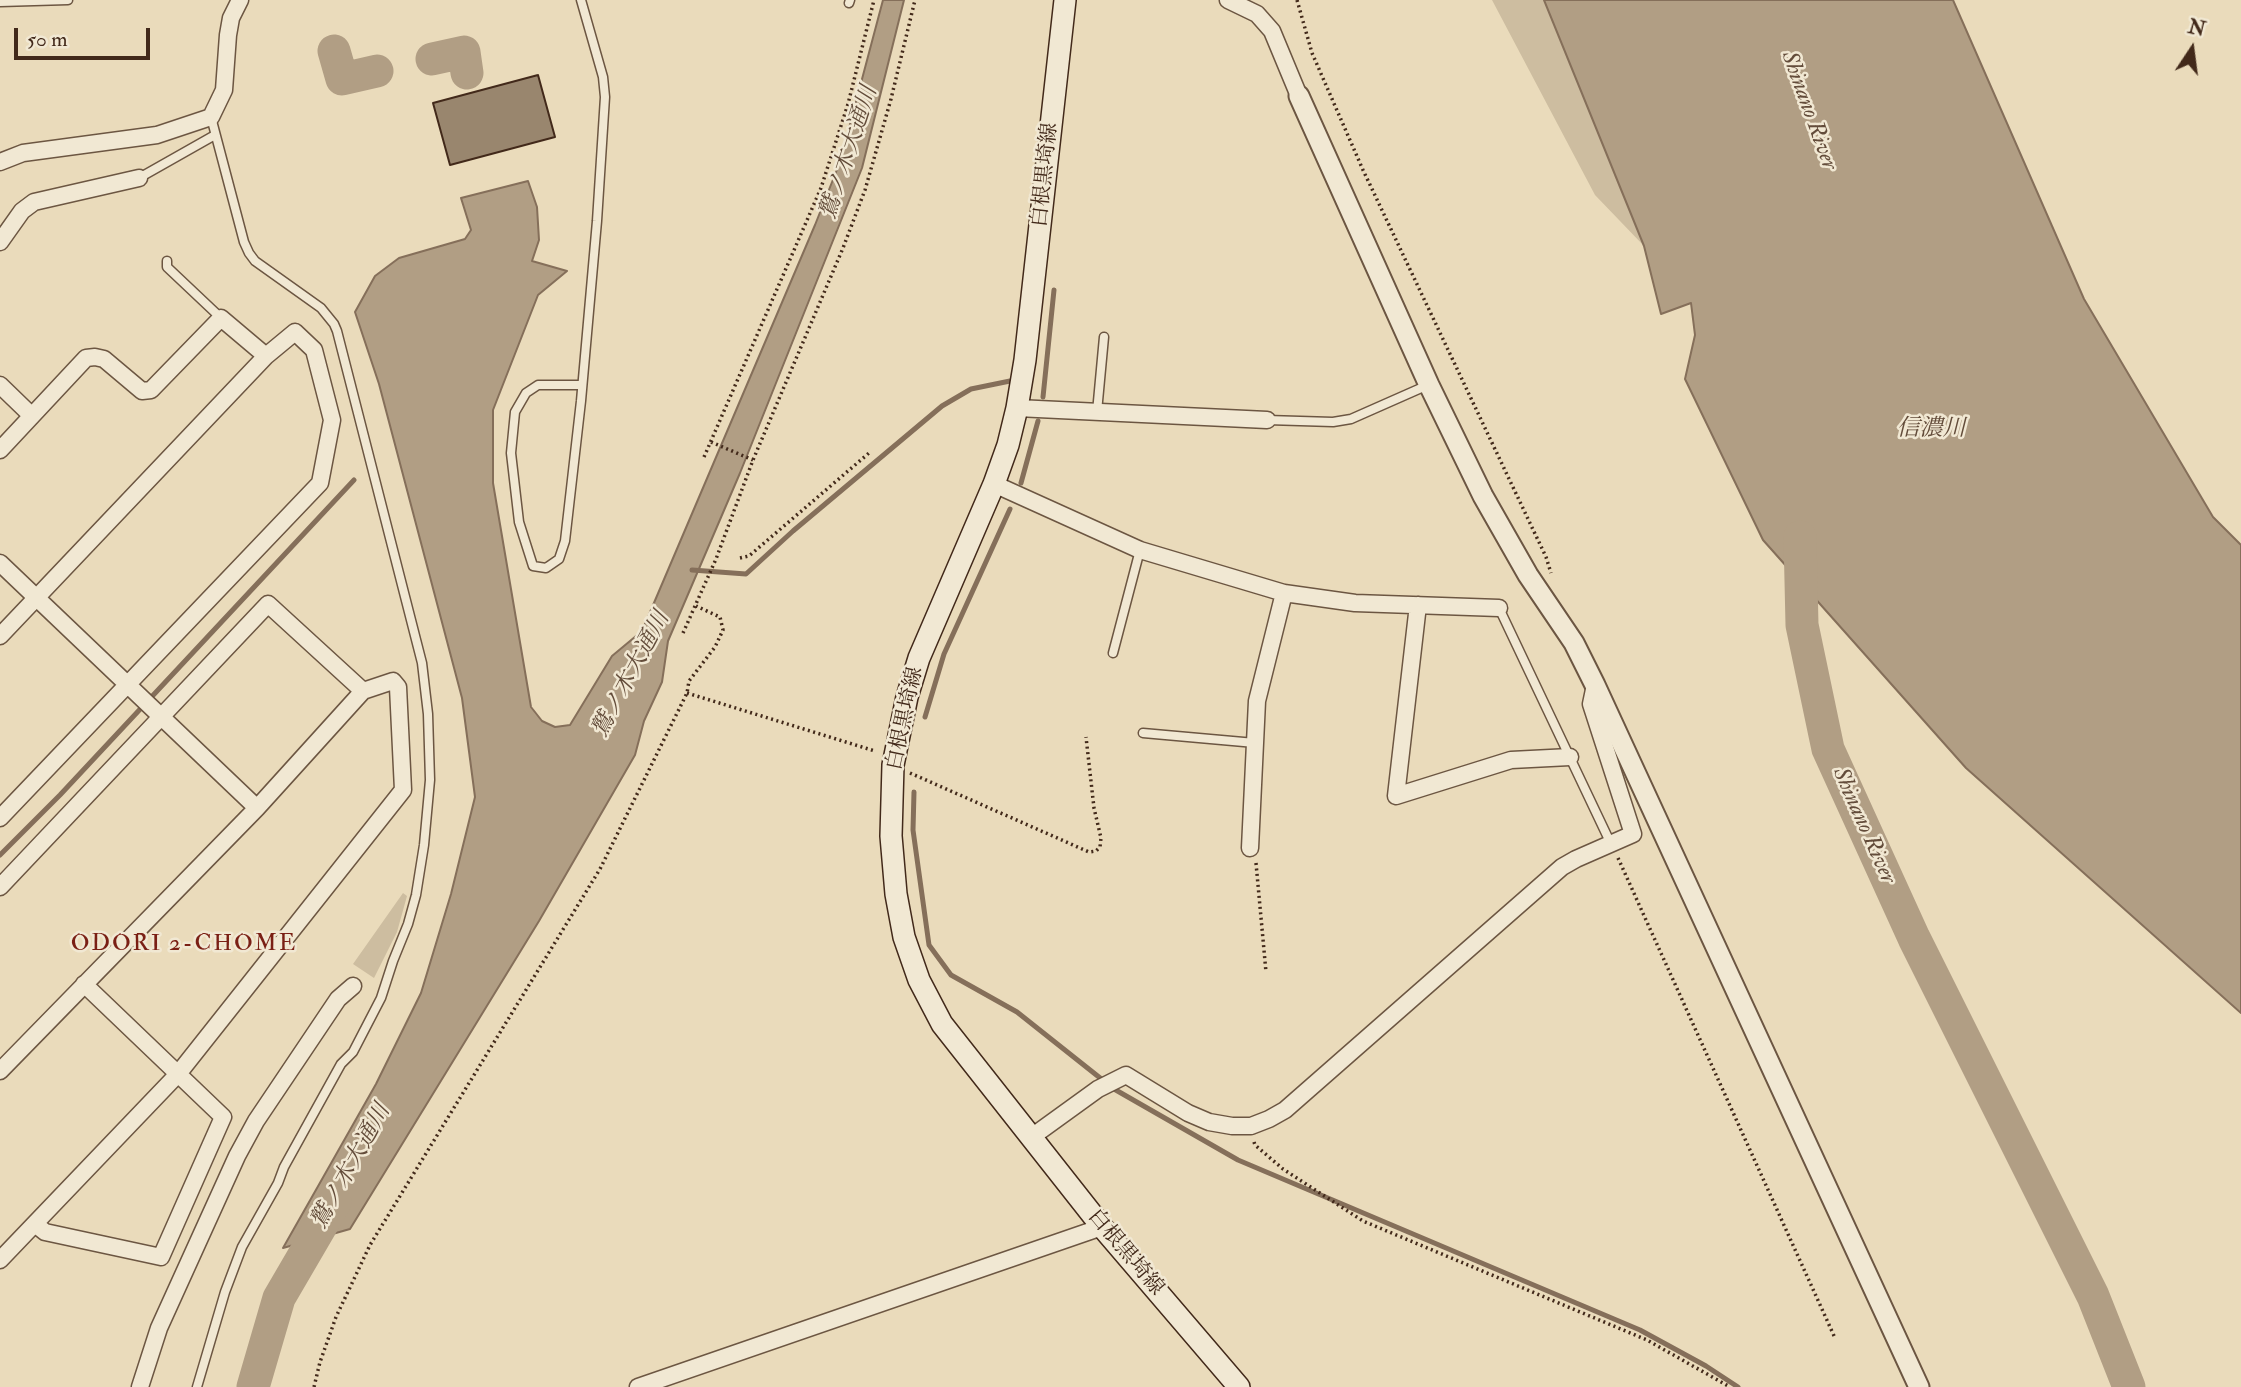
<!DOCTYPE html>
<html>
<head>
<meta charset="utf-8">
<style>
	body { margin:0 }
	#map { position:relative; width:2241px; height:1387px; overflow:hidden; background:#eadbbb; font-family:"IM FELL Double Pica",serif }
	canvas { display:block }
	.north { position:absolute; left:2157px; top:14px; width:70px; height:70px; -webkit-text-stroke:5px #f1e8d3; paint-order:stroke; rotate:13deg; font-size:19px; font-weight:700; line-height:28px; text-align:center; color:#42291a }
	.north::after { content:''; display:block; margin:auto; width:24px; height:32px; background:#42291a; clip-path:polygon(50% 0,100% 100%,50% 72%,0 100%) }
	.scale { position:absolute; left:14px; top:28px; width:136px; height:32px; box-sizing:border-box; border:4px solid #42291a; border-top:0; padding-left:9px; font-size:21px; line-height:24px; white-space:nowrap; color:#42291a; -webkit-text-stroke:5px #f1e8d3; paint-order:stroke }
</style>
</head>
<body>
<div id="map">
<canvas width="2241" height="1387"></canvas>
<div class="north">N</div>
<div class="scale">50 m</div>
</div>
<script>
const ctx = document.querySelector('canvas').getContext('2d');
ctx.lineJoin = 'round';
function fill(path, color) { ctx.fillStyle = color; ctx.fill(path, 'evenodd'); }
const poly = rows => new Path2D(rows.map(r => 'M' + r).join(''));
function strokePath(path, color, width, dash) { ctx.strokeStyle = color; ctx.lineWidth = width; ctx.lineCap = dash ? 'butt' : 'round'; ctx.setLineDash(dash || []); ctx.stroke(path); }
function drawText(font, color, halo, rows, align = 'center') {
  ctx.font = font + ' "IM FELL Double Pica","Noto Serif JP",serif'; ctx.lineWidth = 5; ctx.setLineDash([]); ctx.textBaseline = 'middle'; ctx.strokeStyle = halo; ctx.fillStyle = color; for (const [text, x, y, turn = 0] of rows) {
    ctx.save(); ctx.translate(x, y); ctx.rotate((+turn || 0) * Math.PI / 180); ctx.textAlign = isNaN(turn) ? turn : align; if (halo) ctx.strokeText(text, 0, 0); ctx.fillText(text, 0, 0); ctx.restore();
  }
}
fill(poly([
	[1492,0,1544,0,1644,246,1595,195],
	[403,893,407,896,397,932,374,978,353,964]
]), '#cdbda0');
const water = poly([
	[883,0,904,0,862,168,740,473,668,641,662,682,644,721,635,755,539,921,350,1229,283,1248,376,1084,421,993,451,894,475,797,462,698,379,384,355,312,375,276,399,258,465,239,471,230,461,198,528,181,537,207,539,240,532,261,567,271,538,295,493,410,493,483,531,707,542,721,555,727,570,725,612,656,642,631,815,225,840,162,883,0],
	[1544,0,1953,0,2084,299,2213,517,2241,545,2241,1013,1966,768,1763,540,1685,379,1695,335,1691,303,1661,314,1644,246,1544,0]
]);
fill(water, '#b19e84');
strokePath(water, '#856f5a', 2);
strokePath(poly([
	[1043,397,1054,290],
	[1021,483,1038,421],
	[692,570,746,574,793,531,942,406,971,389,1010,381],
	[925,717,944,654,1010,509],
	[914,792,913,830,929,945,951,975,1017,1012,1114,1089,1238,1160,1640,1330,1706,1366,1738,1387],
	[0,855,60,795,354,480]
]), '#856f5a', 5);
strokePath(poly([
	[334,51,342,79,377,71],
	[432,59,464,52,467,73],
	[1800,537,1802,625,1828,749,1914,938,2093,1296,2129,1387],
	[253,1387,279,1298,335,1202]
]), '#b19e84', 33);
const building = poly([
	[538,75,555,137,450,165,433,103,538,75]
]);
fill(building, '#99866e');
strokePath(building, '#42291a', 2);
const service = poly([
	[581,0,603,77,605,97,597,221,581,401,565,541,559,559,546,568,533,566,519,522,511,453,515,412,526,393,538,385,582,385],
	[0,2,68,0],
	[849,3,850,0],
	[139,178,215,135],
	[167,261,167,267,221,318],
	[1097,412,1104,337],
	[1267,420,1333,422,1351,419,1428,385],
	[1499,608,1611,844],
	[1113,653,1140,550],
	[1143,733,1255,743],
	[197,1387,225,1292,242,1247,278,1183,284,1167,341,1064,353,1052,381,998,393,961,408,924,416,895,424,845,430,780,428,714,422,663,337,331,334,324,321,308,255,261,249,253,244,242,211,117]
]);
const minor = poly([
	[1228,0,1257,14,1272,31,1299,96],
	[0,162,23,153,157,135,211,117,224,90,228,35,231,18,240,0],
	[0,242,22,211,34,202,139,178],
	[0,385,32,416],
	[1017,408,1267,420],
	[0,450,86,358,95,357,104,359,142,391,151,390,221,318,266,356],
	[994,484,1140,550,1284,593,1355,603,1499,608],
	[0,563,257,808],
	[1418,605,1396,796,1511,760,1570,757],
	[0,636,266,356,295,332,314,350,332,420,320,483,0,818],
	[1250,848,1257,701,1284,593],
	[0,887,268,604,363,691,257,808,0,1071],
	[1033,1136,1098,1089,1126,1075,1188,1113,1209,1122,1232,1126,1251,1126,1269,1119,1285,1110,1562,867,1576,859,1633,834,1591,704,1595,685],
	[35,1224,45,1232,161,1257,223,1117,84,984],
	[0,1260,178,1074,403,790,398,687,393,681,363,691],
	[140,1387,159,1328,237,1156,256,1121,338,999,353,986],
	[638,1387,1102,1227]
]);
const tertiary = poly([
	[1299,96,1429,385,1483,496,1528,575,1574,643,1595,685,1919,1387]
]);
const secondary = poly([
	[1065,0,1025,360,1017,408,1008,445,994,484,919,658,907,697,893,765,891,836,896,894,904,937,919,980,942,1024,1102,1227,1239,1387]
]);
strokePath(service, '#6c5642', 11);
strokePath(minor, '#6c5642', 19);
strokePath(tertiary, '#6c5642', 23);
strokePath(secondary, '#42291a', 24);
strokePath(poly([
	[1297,0,1312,53,1363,170,1546,557,1551,573],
	[711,442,753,460],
	[704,457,821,188,848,104,874,0],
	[740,558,749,556,869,453],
	[683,633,716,559,753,460,843,248,865,190,891,99,915,0],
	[687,693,875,751],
	[910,773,1089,852,1096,851,1100,847,1101,838,1094,808,1086,737],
	[1618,858,1835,1338],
	[1256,863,1266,972],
	[1254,1142,1255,1145,1283,1169,1363,1221,1647,1340,1730,1387],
	[314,1387,320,1362,336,1317,370,1245,600,869,687,693,689,681,715,647,723,630,720,617,696,606]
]), '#42291a', 3.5, [2, 3.5]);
strokePath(service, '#f1e8d3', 8);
strokePath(minor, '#f1e8d3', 16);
strokePath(tertiary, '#f1e8d3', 19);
strokePath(secondary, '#f1e8d3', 21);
drawText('21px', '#42291a', '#f1e8d3', [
	["白根黒埼線",1046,175,-84],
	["白根黒埼線",906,719,-78],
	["白根黒埼線",1125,1253,50]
]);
drawText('italic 23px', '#634c3a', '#f1e8d3', [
	["Shinano River",1808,111,70],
	["鷲ノ木大通川",850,153,-72],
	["信濃川",1931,430],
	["鷲ノ木大通川",632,675,-62],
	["Shinano River",1863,826,66],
	["鷲ノ木大通川",352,1167,-61]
]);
ctx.letterSpacing = '2px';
drawText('23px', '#7a1f14', '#f1e8d3', [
	["ODORI 2-CHOME",184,945]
]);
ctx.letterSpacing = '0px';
</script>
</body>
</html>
